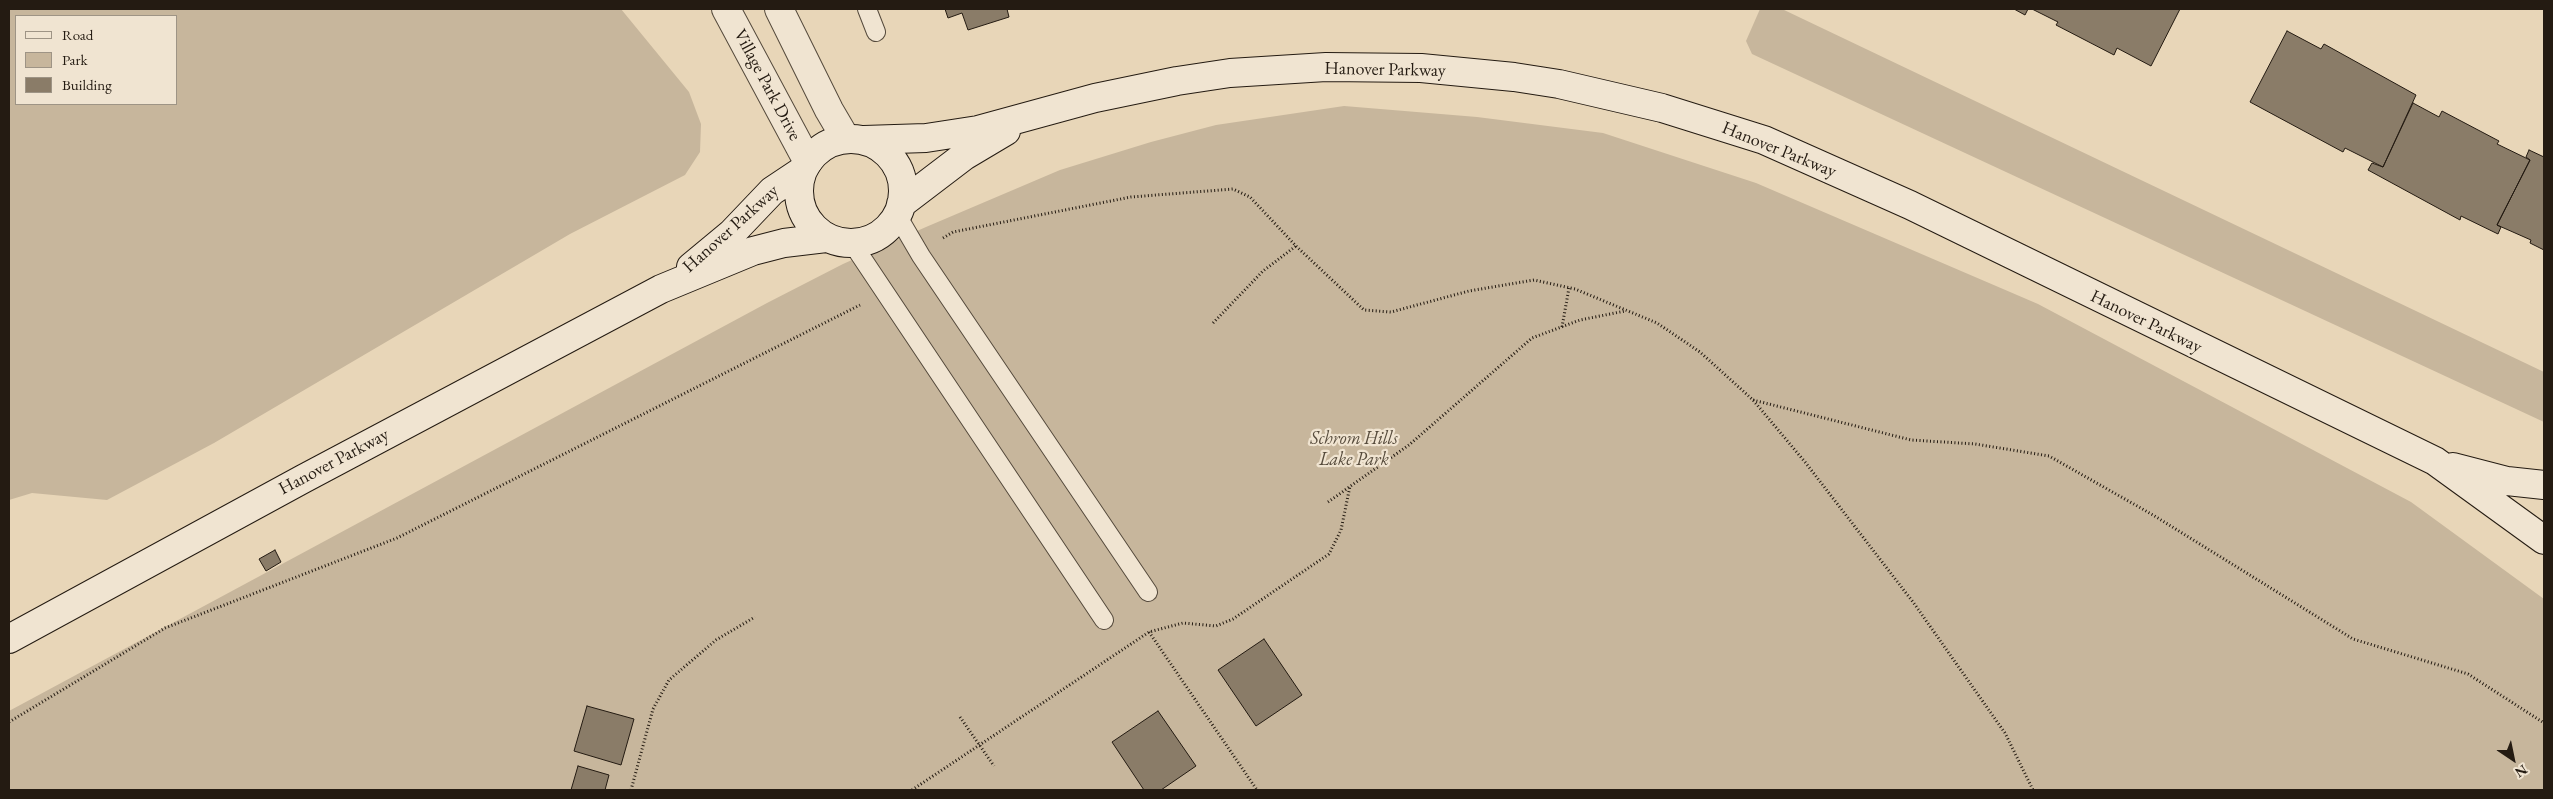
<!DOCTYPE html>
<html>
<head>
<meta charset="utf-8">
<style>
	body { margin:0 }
	#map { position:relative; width:2553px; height:799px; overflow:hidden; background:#e8d6b8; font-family:"EB Garamond",serif }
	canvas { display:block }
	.frame { position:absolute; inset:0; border:10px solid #241b12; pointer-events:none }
	.legend { position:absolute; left:15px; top:15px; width:162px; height:90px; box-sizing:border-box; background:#f0e4d1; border:1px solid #9e9485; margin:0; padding:6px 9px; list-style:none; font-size:15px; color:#241b12 }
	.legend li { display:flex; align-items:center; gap:10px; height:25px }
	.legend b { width:25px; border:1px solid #9e9485 }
	.north { position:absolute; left:2488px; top:734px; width:50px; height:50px; -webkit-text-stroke:4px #f0e4d1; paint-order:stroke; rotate:146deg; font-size:14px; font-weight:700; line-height:20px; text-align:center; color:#241b12 }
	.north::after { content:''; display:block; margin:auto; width:18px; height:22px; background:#241b12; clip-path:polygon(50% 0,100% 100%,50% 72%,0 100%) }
</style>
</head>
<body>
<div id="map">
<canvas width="2553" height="799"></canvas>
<div class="frame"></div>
<ul class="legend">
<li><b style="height:6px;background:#f0e4d1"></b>Road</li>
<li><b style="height:14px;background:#c7b69c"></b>Park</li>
<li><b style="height:14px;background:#8a7c68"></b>Building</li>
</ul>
<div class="north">N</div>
</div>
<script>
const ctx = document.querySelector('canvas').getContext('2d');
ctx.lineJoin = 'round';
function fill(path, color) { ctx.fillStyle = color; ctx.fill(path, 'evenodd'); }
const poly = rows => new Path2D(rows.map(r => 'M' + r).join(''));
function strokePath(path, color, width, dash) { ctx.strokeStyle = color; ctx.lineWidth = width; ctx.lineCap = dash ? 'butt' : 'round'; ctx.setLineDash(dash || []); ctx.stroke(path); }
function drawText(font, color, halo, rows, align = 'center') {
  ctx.font = font + ' "EB Garamond",serif'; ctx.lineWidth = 4.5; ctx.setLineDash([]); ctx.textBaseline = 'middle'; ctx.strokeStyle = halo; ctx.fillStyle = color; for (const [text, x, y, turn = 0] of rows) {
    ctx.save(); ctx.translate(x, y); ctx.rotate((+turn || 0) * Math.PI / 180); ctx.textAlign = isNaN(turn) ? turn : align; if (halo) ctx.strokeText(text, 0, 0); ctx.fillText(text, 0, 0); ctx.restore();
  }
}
fill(poly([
	[9,9,621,9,689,92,701,124,700,152,685,175,570,234,214,443,107,500,32,493,9,500],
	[176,16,176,104,16,104,16,16],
	[1760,9,1782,9,2544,372,2544,422,1752,54,1746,41],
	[1344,106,1477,117,1603,133,1756,183,2038,304,2411,502,2544,599,2544,790,9,790,9,711,767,303,843,264,926,227,1060,170,1151,142,1216,125]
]), '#c7b69c');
const building = poly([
	[945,9,1007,9,1009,17,968,30,962,13,948,18,945,9],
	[2014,9,2028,9,2025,15,2014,9],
	[2032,9,2180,9,2151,66,2117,48,2114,55,2056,25,2058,22,2032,9],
	[2287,31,2321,49,2324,44,2416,95,2383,167,2345,148,2343,152,2250,102,2287,31],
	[2413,103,2439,117,2442,111,2499,141,2497,144,2530,160,2497,225,2501,227,2498,234,2461,216,2460,220,2368,170,2372,163,2383,167,2413,103],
	[2529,150,2544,157,2544,250,2530,243,2531,240,2497,225,2530,160,2526,157,2529,150],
	[275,550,281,562,266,571,259,559,275,550],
	[1264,639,1302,695,1256,726,1218,670,1264,639],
	[587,706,634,719,621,765,574,751,587,706],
	[1158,711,1196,766,1161,790,1144,790,1112,742,1158,711],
	[578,766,609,775,605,790,571,790,578,766]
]);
fill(building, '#8a7c68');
strokePath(building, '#241b12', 1);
const lane = poly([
	[867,9,876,32],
	[897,215,921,256,1148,592],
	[852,243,1104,620]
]);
const street = poly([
	[726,9,808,162],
	[779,9,829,110,846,139]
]);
const secondary = poly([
	'799 191a52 52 0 1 1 104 0a52 52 0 1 1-104 0Z',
	[864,140,926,138,978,130,1095,98,1177,81,1230,73,1326,67,1421,68,1514,77,1559,84,1662,108,1764,140,1910,205,2435,461,2544,540],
	[901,204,964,156,1006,131],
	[691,267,732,233,772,191,802,171],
	[2453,467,2507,481,2544,485],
	[9,639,303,479,661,289,753,251,784,243,826,238]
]);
strokePath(lane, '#554a3c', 20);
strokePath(street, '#554a3c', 30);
strokePath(secondary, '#241b12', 30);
strokePath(poly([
	[943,238,953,232,1131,197,1233,189,1250,197,1296,246,1364,310,1391,312,1469,291,1534,280,1575,289,1657,323,1700,352,1753,400,1805,462,1913,602,2005,733,2033,790],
	[1213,323,1263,271,1296,246],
	[1562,327,1569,288],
	[1753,400,1911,440,1975,444,2049,456,2153,515,2353,639,2468,674,2544,723],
	[1328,502,1409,445,1532,338,1580,320,1625,311],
	[1149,632,1257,790],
	[960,717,994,766],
	[9,722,165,628,397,538,860,305],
	[631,790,653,709,669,680,716,640,755,617],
	[912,790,1149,632,1183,623,1216,626,1233,619,1329,554,1341,530,1350,486]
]), '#241b12', 3, [1, 2.5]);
strokePath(lane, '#f0e4d1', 18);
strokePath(street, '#f0e4d1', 28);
strokePath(secondary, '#f0e4d1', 28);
drawText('18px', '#241b12', '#f0e4d1', [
	["Hanover Parkway",1385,70,1],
	["Village Park Drive",767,85,62],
	["Hanover Parkway",1779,150,22],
	["Hanover Parkway",731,229,-42],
	["Hanover Parkway",2146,322,26],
	["Hanover Parkway",334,462,-28]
]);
drawText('italic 18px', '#554a3b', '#f0e4d1', [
	["Schrom Hills",1354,439],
	["Lake Park",1354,460]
]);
</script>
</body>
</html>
